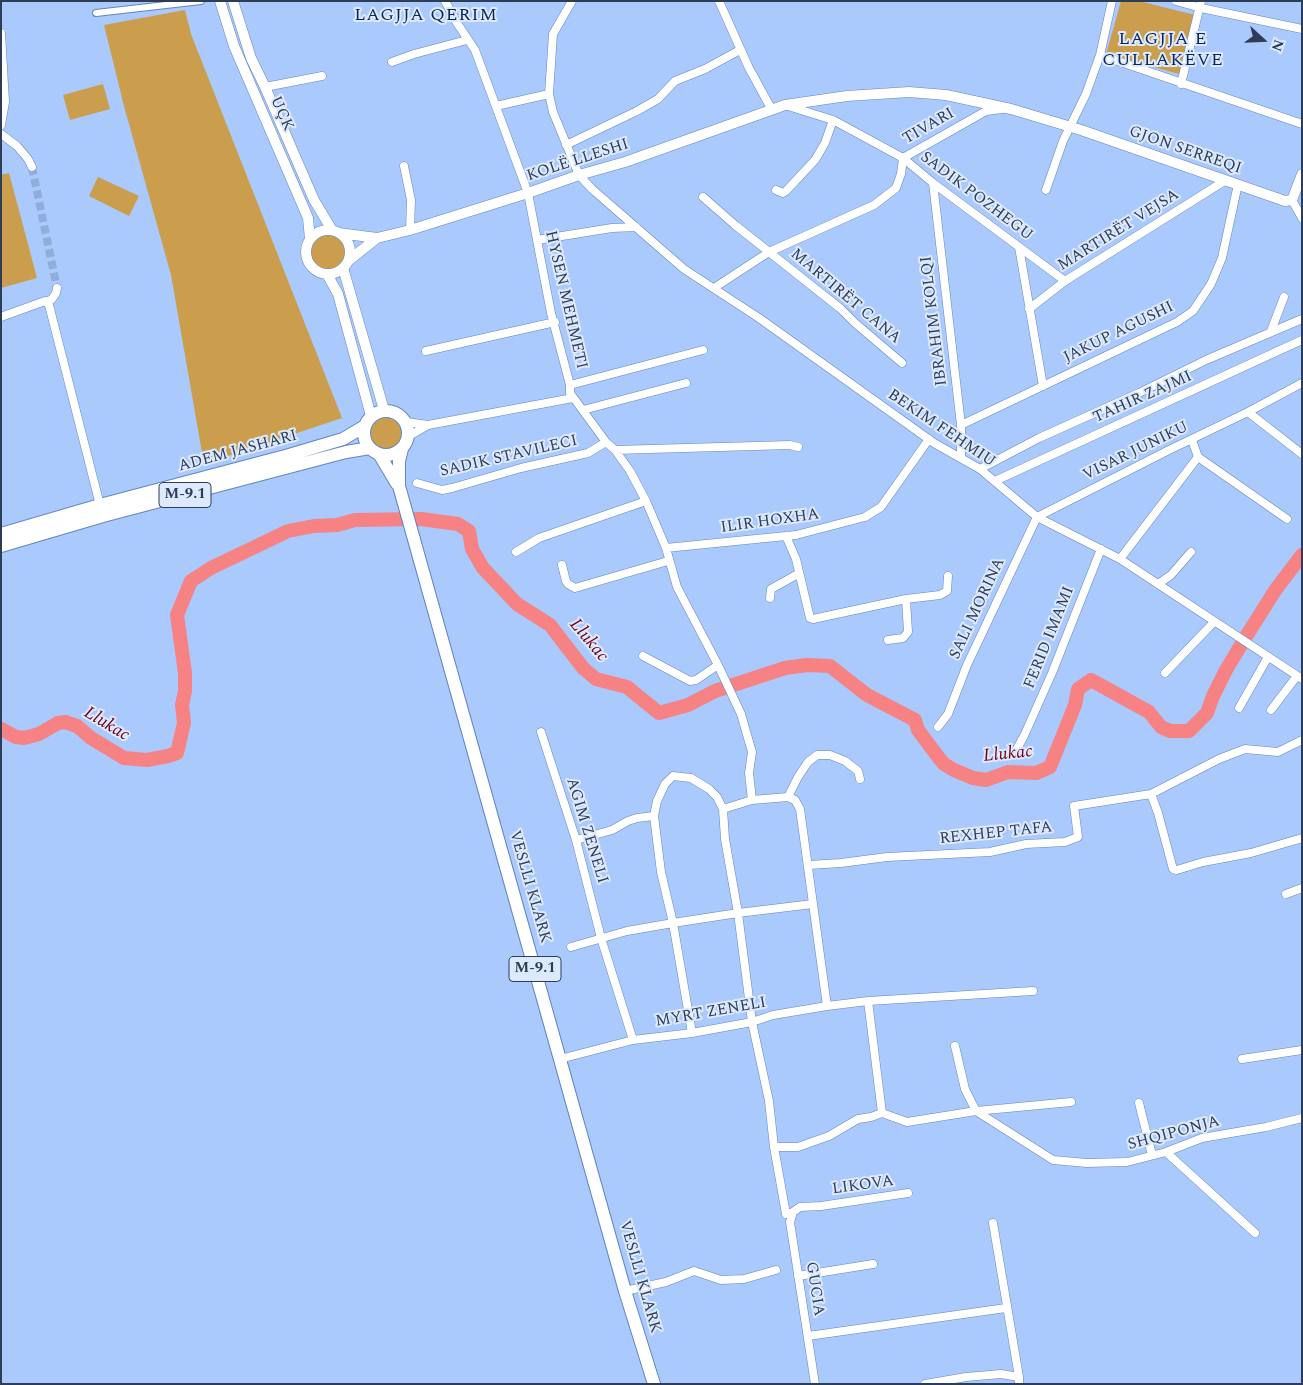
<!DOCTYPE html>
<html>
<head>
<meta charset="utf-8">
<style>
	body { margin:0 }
	#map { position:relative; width:1303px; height:1385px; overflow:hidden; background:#aac9fc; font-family:Spectral,serif }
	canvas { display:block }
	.frame { position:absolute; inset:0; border:2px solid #2d3d56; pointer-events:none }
	.north { position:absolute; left:1238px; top:15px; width:50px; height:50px; -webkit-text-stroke:4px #dde9fd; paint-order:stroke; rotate:110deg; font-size:14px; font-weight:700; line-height:20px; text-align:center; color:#2d3d56 }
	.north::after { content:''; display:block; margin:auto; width:18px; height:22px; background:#2d3d56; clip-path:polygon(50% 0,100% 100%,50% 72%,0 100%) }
</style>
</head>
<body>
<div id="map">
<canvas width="1303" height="1385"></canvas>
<div class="frame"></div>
<div class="north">N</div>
</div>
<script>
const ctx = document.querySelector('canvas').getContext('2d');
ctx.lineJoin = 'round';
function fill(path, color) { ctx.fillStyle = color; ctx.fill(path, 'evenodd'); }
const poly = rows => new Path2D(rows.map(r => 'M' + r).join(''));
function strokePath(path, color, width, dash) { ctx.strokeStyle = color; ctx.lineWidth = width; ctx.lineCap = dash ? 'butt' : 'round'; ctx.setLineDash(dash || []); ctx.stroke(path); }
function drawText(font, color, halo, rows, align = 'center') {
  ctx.font = font + ' Spectral,serif'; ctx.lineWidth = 4; ctx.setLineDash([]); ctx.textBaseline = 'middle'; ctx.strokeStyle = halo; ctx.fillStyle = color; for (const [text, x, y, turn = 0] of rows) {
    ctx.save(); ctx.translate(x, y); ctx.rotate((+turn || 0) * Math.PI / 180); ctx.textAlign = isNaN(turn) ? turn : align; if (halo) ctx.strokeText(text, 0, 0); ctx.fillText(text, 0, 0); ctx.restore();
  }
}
fill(poly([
	[1121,1,1139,1,1195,15,1179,74,1106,54],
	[185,10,191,34,342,418,204,464,171,275,124,106,104,25],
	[103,84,110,109,70,120,63,95],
	[9,173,37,278,1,288,1,175],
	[98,177,139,196,129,216,89,196],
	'311 252a17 17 0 1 1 34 0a17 17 0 1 1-34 0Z',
	'371 433a16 16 0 1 1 32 0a16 16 0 1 1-32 0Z'
]), '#ca9e4c');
strokePath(poly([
	[1,729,16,737,24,738,39,734,58,723,65,722,77,726,91,738,124,758,147,760,168,756,177,753,184,723,182,705,185,691,185,673,177,615,191,581,211,568,288,531,314,526,337,525,355,520,421,519,458,524,464,528,469,531,472,549,483,568,517,604,550,625,583,668,596,679,627,687,659,713,688,705,715,691,785,668,807,665,830,666,867,695,915,720,918,730,939,758,944,764,954,770,973,778,986,780,1008,772,1036,773,1050,767,1075,705,1078,689,1091,680,1149,712,1161,727,1170,731,1189,731,1207,713,1213,696,1226,670,1247,635,1276,589,1302,555]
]), '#f78284', 14);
strokePath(poly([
	[32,167,57,288]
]), '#91addb', 8, [8, 4]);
const pedestrian = poly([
	[96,13,201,1]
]);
const minor = poly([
	[445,1,457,23,475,50,528,193,551,313,570,385,570,393,606,442,615,450,630,471,646,501,666,548,677,587,718,665,741,714,752,752,749,773,752,800],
	[572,1,553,34,549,94,553,112,579,175,592,189,684,269,759,318,934,443,980,469,1037,517,1120,559,1302,679],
	[719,1,749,68,772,110],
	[1176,1,1201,8,1302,29],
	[1,33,5,102,1,125],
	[1100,55,1302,124],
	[392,62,414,54,467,40],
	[1181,84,1201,1],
	[265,87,322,76],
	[496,106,549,94],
	[788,106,833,120,903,158,933,183,1065,281],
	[1,134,17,146,28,159,32,167],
	[566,145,637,111,658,99,675,81,705,69,740,50],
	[404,166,411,200,410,230],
	[933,183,961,425,961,457],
	[776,190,783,193,786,191,815,160,825,143,833,120],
	[1046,190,1063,141,1086,94,1100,55,1112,1],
	[703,197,735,225,841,309,855,323,902,363],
	[1292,200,1302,218],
	[537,240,612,228,636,227],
	[1019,247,1043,386],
	[714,288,769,252,874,205,896,188,901,174,903,158,986,111,1002,109],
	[47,302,52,299,56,293,57,288],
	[1029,309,1065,281,1226,180],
	[1,317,45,301,49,305,101,509],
	[1271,331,1284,297],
	[426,351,555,322],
	[570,385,703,350],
	[583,410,686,383],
	[1248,412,1302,454],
	[406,422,428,425],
	[961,425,1177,322,1193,311,1211,284,1222,258,1238,184],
	[409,436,428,425,573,398],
	[615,450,790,445,798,447],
	[1198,457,1287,519],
	[980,469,1039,438,1139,393,1206,360,1302,319],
	[995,481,1302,340],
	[417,483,442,490,452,488,521,468,588,453,606,442],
	[786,536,796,559,810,618,813,619,906,599,908,632,903,638,888,640],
	[666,548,796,535,865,517,881,507,929,439],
	[516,552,539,538,646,501],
	[1120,559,1198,457,1192,440],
	[562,565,566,581,568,584,575,588,668,561],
	[1158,584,1171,575,1191,552],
	[770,598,771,589,798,574],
	[906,599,940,595,947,591,948,576],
	[643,656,690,681,696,680,718,665],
	[1165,673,1214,622],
	[1239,708,1268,657],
	[1271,710,1297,676],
	[938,727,948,714,967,665,1037,517,1171,449,1248,412,1302,383],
	[541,732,576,840,601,938,633,1040],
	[1014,754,1024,736,1052,673,1101,549],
	[1151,794,1158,813,1173,869,1177,870,1203,862,1251,853,1302,838],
	[788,797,798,777,808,762,817,755,830,755,845,761,858,771,860,779],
	[723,809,752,800,788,797,795,800,800,809,827,1006],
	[576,840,612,830,628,821,637,818,654,816],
	[809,865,841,863,887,857,990,852,1026,844,1065,842,1078,837,1074,806,1151,794,1219,759,1245,749,1278,752,1302,740],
	[1286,894,1302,888],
	[571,947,627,931,673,923,738,913,813,904],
	[868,1001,882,1113],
	[692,1033,673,923,661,872,654,816,657,801,665,784,673,776,691,778,709,789,717,797,723,809,725,839,738,913,752,1022,769,1101,774,1147,786,1214,793,1212],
	[955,1046,965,1089,976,1111],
	[560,1059,633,1040,692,1033,752,1022,773,1015,827,1006,868,1001,1033,991],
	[1242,1059,1302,1050],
	[1139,1103,1152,1155],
	[976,1111,1053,1160,1087,1163,1127,1162,1166,1152,1202,1138,1266,1127,1302,1118],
	[882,1113,907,1122,976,1111,1071,1102],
	[774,1147,798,1147,829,1136,858,1119,871,1117,882,1113],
	[1166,1152,1255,1233],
	[993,1223,1019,1377],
	[798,1276,873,1264],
	[625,1291,666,1282,694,1271,721,1280,744,1279,776,1270],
	[808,1336,1006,1308],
	[815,1384,790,1222,793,1212,800,1207,821,1206,908,1193],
	[925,1384,966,1377,1001,1374,1019,1377,1019,1384]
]);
const tertiary = poly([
	[220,1,234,46,308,218,310,239],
	[233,1,251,58,265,87,314,200,332,230],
	'306 252a22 22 0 1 1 44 0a22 22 0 1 1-44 0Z',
	[339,233,377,238],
	[348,261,377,238,410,230,528,193,579,175,625,162,785,105,847,96,909,92,946,95,1011,109,1081,130,1285,201,1292,200,1302,174],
	[343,268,384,410],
	[327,274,338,294,371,416]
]);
const primary = poly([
	'364 433a22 22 0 1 1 44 0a22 22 0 1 1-44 0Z',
	[402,449,399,461,399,486,625,1291,654,1384],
	[379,454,397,484],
	[1,534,100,505,289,455,343,439,365,426],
	[1,546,103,516,346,452,370,448]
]);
strokePath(pedestrian, '#6386c1', 8);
strokePath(minor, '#6386c1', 9);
strokePath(tertiary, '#6386c1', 11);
strokePath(primary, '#6386c1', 14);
strokePath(pedestrian, '#fff', 6);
strokePath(minor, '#fff', 8);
strokePath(tertiary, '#fff', 10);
strokePath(primary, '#fff', 12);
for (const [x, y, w] of [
	[185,495,52],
	[535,969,52]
]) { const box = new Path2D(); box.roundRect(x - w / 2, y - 12.5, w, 25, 4); ctx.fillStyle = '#dde9fd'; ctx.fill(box); strokePath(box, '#2d3d56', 1); }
drawText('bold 15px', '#2d3d56', null, [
	["M-9.1",185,495],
	["M-9.1",535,969]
]);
drawText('16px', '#2d3d56', '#dde9fd', [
	["UÇK",281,114,66],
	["TIVARI",929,127,-30],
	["GJON SERREQI",1185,151,19],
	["KOLË LLESHI",578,161,-18],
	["SADIK POZHEGU",976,197,37],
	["MARTIRËT VEJSA",1119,231,-32],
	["MARTIRËT CANA",845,297,40],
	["HYSEN MEHMETI",565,300,77],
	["IBRAHIM KOLQI",935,321,-97],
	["JAKUP AGUSHI",1119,333,-26],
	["TAHIR ZAJMI",1143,398,-24],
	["BEKIM FEHMIU",941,429,34],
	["ADEM JASHARI",238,452,-15],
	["VISAR JUNIKU",1136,452,-26],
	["SADIK STAVILECI",509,457,-13],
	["ILIR HOXHA",770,522,-8],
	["SALI MORINA",978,609,-65],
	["FERID IMAMI",1050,638,-68],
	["AGIM ZENELI",586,831,73],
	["REXHEP TAFA",996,834,-6],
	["VESLLI KLARK",529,887,74],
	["MYRT ZENELI",711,1013,-10],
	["SHQIPONJA",1174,1134,-15],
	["LIKOVA",863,1186,-8],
	["VESLLI KLARK",639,1277,74],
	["GUCIA",814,1289,81]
]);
ctx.letterSpacing = '1px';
drawText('18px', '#082659', '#dde9fd', [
	["LAGJJA QERIM",426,16],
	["LAGJJA E",1163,40],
	["CULLAKËVE",1163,61]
]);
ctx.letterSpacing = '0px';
drawText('italic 18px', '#700118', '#dde9fd', [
	["Llukac",588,641,50],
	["Llukac",106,725,31],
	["Llukac",1008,755,-6]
]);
</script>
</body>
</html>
